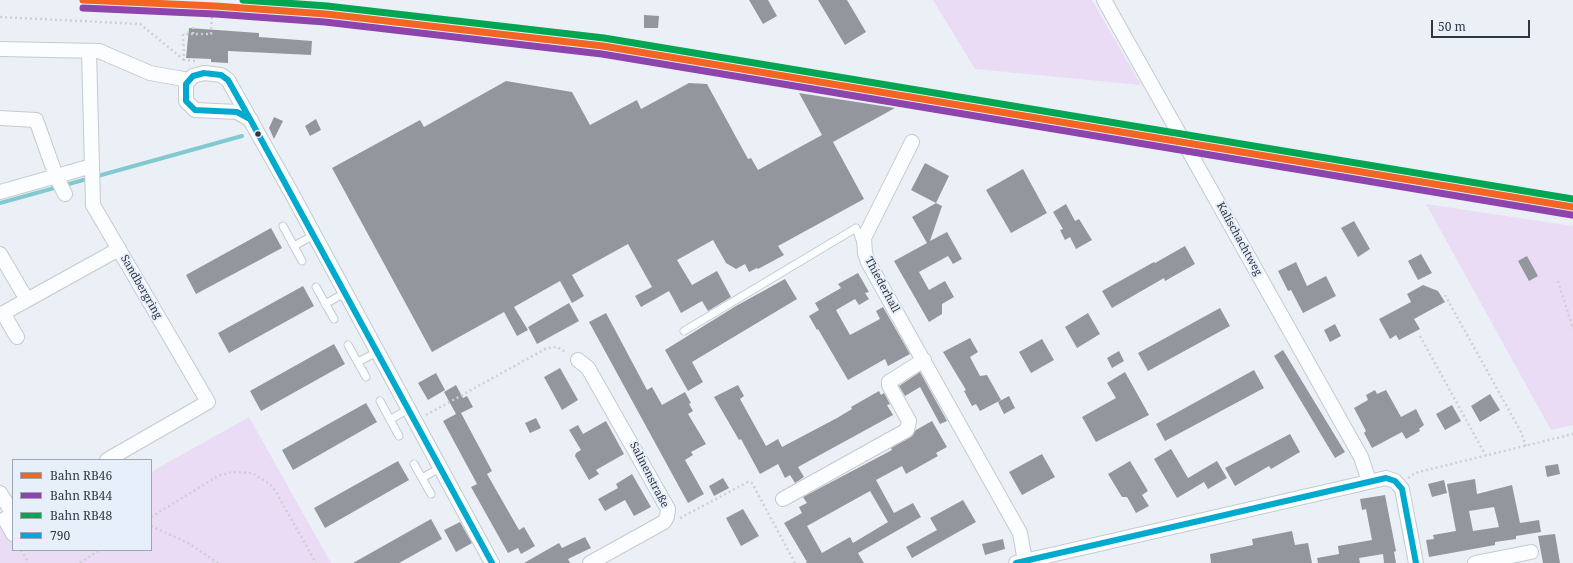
<!DOCTYPE html>
<html>
<head>
<meta charset="utf-8">
<style>
	body { margin:0 }
	#map { position:relative; width:1573px; height:563px; overflow:hidden; background:#ebf0f6; font-family:"Noto Serif",serif }
	canvas { display:block }
	.legend { position:absolute; left:12px; top:459px; width:140px; height:92px; box-sizing:border-box; background:#e7effb; border:1px solid #9da5b1; margin:0; padding:5px 7px; list-style:none; font-size:12px; color:#2e3642 }
	.legend li { display:flex; align-items:center; gap:8px; height:20px }
	.legend b { width:20px; border:1px solid #9da5b1 }
	.scale { position:absolute; left:1431px; top:20px; width:99px; height:18px; box-sizing:border-box; border:2px solid #2e3642; border-top:0; padding-left:5px; font-size:12px; line-height:14px; white-space:nowrap; color:#2e3642; -webkit-text-stroke:3px #e7effb; paint-order:stroke }
</style>
</head>
<body>
<div id="map">
<canvas width="1573" height="563"></canvas>
<ul class="legend">
<li><b style="height:5px;background:#f26522"></b>Bahn RB46</li>
<li><b style="height:5px;background:#8e44ad"></b>Bahn RB44</li>
<li><b style="height:5px;background:#00a651"></b>Bahn RB48</li>
<li><b style="height:5px;background:#00a9ce"></b>790</li>
</ul>
<div class="scale">50 m</div>
</div>
<script>
const ctx = document.querySelector('canvas').getContext('2d');
ctx.lineJoin = 'round';
function fill(path, color) { ctx.fillStyle = color; ctx.fill(path, 'evenodd'); }
const poly = rows => new Path2D(rows.map(r => 'M' + r).join(''));
function strokePath(path, color, width, dash) { ctx.strokeStyle = color; ctx.lineWidth = width; ctx.lineCap = dash ? 'butt' : 'round'; ctx.setLineDash(dash || []); ctx.stroke(path); }
function drawText(font, color, halo, rows, align = 'center') {
  ctx.font = font + ' "Noto Serif",serif'; ctx.lineWidth = 4; ctx.setLineDash([]); ctx.textBaseline = 'middle'; ctx.strokeStyle = halo; ctx.fillStyle = color; for (const [text, x, y, turn = 0] of rows) {
    ctx.save(); ctx.translate(x, y); ctx.rotate((+turn || 0) * Math.PI / 180); ctx.textAlign = isNaN(turn) ? turn : align; if (halo) ctx.strokeText(text, 0, 0); ctx.fillText(text, 0, 0); ctx.restore();
  }
}
fill(poly([
	[933,0,1092,0,1141,85,975,69],
	[1426,204,1573,226,1573,425,1551,430],
	[249,417,331,563,0,563,0,520,13,543,13,550,151,550,151,472]
]), '#eadcf4');
strokePath(poly([
	[0,203,242,136]
]), '#82c9cf', 4);
fill(poly([
	[749,0,768,0,777,16,763,24],
	[818,0,847,0,866,32,845,45],
	[644,15,659,16,658,28,644,28],
	[189,28,259,33,259,37,312,41,311,55,228,51,228,63,211,62,211,59,186,58],
	[506,81,572,92,590,125,637,100,641,109,689,83,707,84,748,159,751,158,758,170,822,135,799,93,895,108,833,142,864,199,778,246,784,255,758,269,757,268,749,272,745,264,736,269,726,263,713,240,677,260,692,285,717,271,731,297,708,311,702,301,681,313,669,291,641,307,635,296,652,287,628,244,572,275,584,296,572,303,560,281,514,307,528,330,517,336,504,312,432,352,332,168,420,120,424,127],
	[274,117,283,121,274,139,269,128],
	[316,119,321,130,310,136,305,126],
	[925,163,949,176,936,203,911,190],
	[1023,169,1047,213,1011,233,986,190],
	[936,203,942,206,930,241,947,232,962,259,953,264,948,256,919,272,929,290,945,281,954,297,942,304,942,314,929,322,894,261,927,243,912,217],
	[1066,204,1075,221,1079,219,1092,240,1076,249,1070,237,1065,240,1060,230,1063,229,1053,212],
	[1354,221,1370,249,1358,257,1341,228],
	[271,228,282,248,196,294,186,275],
	[1185,246,1195,264,1165,281,1164,278,1112,308,1102,291,1154,262,1155,263],
	[1421,254,1432,273,1418,280,1408,261],
	[1527,256,1538,276,1529,281,1518,261],
	[1296,262,1307,286,1326,276,1336,296,1303,313,1291,290,1288,291,1278,271],
	[858,273,869,292,865,293,869,299,859,305,855,299,836,310,850,335,880,319,876,311,883,307,910,354,888,366,885,359,848,380,818,329,817,330,809,316,819,310,815,303,841,288,838,284],
	[785,279,797,299,692,362,703,382,688,391,665,350,736,306],
	[1423,285,1438,291,1445,302,1414,319,1420,329,1399,340,1396,335,1390,339,1379,319,1411,302,1407,294],
	[303,286,314,306,229,353,218,333],
	[569,303,579,321,537,344,528,327],
	[1220,308,1230,326,1148,371,1138,353],
	[606,313,647,390,652,387,662,405,685,392,691,403,689,404,693,411,688,414,706,444,691,452,693,455,685,460,704,494,688,503,589,322],
	[1088,313,1100,334,1077,348,1065,327],
	[1335,324,1341,336,1330,342,1324,330],
	[970,338,978,352,970,357,980,376,987,375,1001,400,980,411,976,404,972,406,964,391,966,390,943,352],
	[1042,339,1054,360,1031,373,1019,352],
	[334,344,345,364,261,411,250,391],
	[1283,350,1345,452,1335,458,1274,356],
	[1119,351,1124,361,1112,368,1107,358],
	[560,368,578,400,562,410,544,377],
	[1254,370,1264,388,1165,441,1156,424],
	[920,372,947,421,940,424,920,387,905,396,899,386],
	[1125,372,1149,415,1096,442,1082,417,1116,398,1107,383],
	[436,373,445,390,428,400,418,383],
	[456,385,463,398,467,396,473,407,461,413,492,471,487,474,519,530,524,527,535,546,521,554,518,548,508,553,471,487,477,484,443,421,456,414,444,392],
	[738,385,744,396,740,399,766,446,778,439,782,447,837,418,852,409,851,407,879,391,881,395,884,393,890,404,887,405,893,415,798,467,804,477,795,483,790,475,785,478,778,464,760,474,741,439,739,440,714,397],
	[1375,390,1377,394,1386,390,1401,417,1416,409,1424,425,1419,429,1420,431,1406,439,1402,432,1372,448,1364,433,1366,431,1354,408,1368,400,1366,395],
	[1490,394,1500,410,1480,422,1471,406],
	[1009,396,1015,408,1004,414,998,402],
	[366,403,377,422,293,470,282,450],
	[1452,405,1461,421,1445,430,1436,414],
	[536,418,541,428,530,433,525,423],
	[606,421,624,454,596,470,599,474,589,480,575,456,576,453,581,450,569,430,578,425,583,434],
	[932,421,947,447,936,453,938,456,906,474,902,466,876,480,894,513,913,503,921,517,858,553,864,563,805,563,807,562,784,523,802,513,799,507,807,503,803,497,892,450,891,448,911,437,916,430],
	[870,491,888,522,853,543,850,537,822,553,807,526],
	[1290,434,1300,452,1271,469,1269,466,1235,486,1225,468],
	[1171,449,1188,478,1217,461,1227,478,1208,489,1204,482,1177,498,1154,459],
	[1042,454,1055,477,1022,495,1009,472],
	[398,461,409,480,325,528,314,508],
	[1130,461,1148,491,1142,495,1149,506,1136,513,1127,497,1122,497,1108,474],
	[1558,464,1560,474,1547,477,1545,466],
	[632,474,651,507,634,516,625,500,605,511,598,499,618,488,616,484],
	[723,478,729,488,714,496,709,486],
	[1475,479,1477,494,1512,485,1520,523,1539,520,1541,532,1516,536,1516,539,1495,542,1495,545,1429,557,1426,540,1434,539,1433,535,1456,531,1447,484],
	[1494,507,1499,527,1473,531,1469,511],
	[1444,480,1447,493,1432,497,1428,484],
	[1385,495,1396,551,1394,552,1396,563,1384,563,1383,554,1359,558,1360,563,1318,563,1317,558,1339,554,1338,546,1372,540,1366,509,1362,510,1360,499],
	[963,500,976,522,912,558,906,547,937,530,930,518],
	[743,509,759,536,741,546,726,518],
	[431,519,442,539,399,563,353,563],
	[460,522,472,543,456,552,444,530],
	[1292,531,1295,545,1308,543,1312,563,1211,563,1210,554,1253,545,1252,539],
	[1555,534,1560,563,1543,563,1538,536],
	[585,537,591,548,568,559,570,563,524,563,559,543,562,548],
	[1003,539,1005,549,985,555,982,544]
]), '#94969e');
const lane = poly([
	[283,226,302,261],
	[294,246,314,235],
	[316,287,334,319],
	[325,304,345,293],
	[684,331,856,228,861,243],
	[348,345,366,377],
	[358,362,377,352],
	[380,401,399,436],
	[390,420,408,409],
	[414,464,431,494],
	[422,478,440,468]
]);
const street = poly([
	[1104,0,1361,457,1369,481],
	[0,49,99,51,150,73,189,80],
	[89,51,93,205,208,402,107,460],
	[0,118,36,120,56,176,65,194],
	[251,120,237,112,195,110,186,101,186,84,193,76,204,73,221,75,228,80,261,139,291,192,492,563],
	[912,142,864,238,865,253,868,262,1020,533,1025,561],
	[0,192,92,166],
	[0,254,27,300],
	[3,313,17,337],
	[0,315,119,249],
	[578,360,588,368,668,509,667,517,664,522,590,563],
	[0,493,13,514],
	[783,499,907,430,909,421,889,385,889,382,924,360],
	[12,515,5,519,13,534],
	[1016,563,1386,478,1395,481,1402,489,1416,563],
	[1475,563,1531,552]
]);
strokePath(lane, '#c4cad2', 9);
strokePath(street, '#c4cad2', 16);
strokePath(poly([
	[0,17,140,24,184,60],
	[193,34,193,27],
	[195,61,184,60,183,34,211,34,212,13],
	[1558,281,1573,329],
	[1445,295,1521,432,1526,446],
	[1420,336,1486,456],
	[426,415,547,348,557,347,567,353],
	[1408,478,1415,473,1573,434],
	[151,517,218,476,232,472,252,473,270,484,276,492,316,563],
	[680,518,748,482,752,483,795,563],
	[151,526,188,543,218,563],
	[21,550,29,563],
	[80,563,100,550]
]), '#ced0d4', 2.5, [2, 3]);
strokePath(lane, '#fcfdfe', 7);
strokePath(street, '#fcfdfe', 14);
strokePath(poly([
	[204,73,221,75,228,80,250,119,237,112,195,110,186,101,186,84,193,76,204,73],
	[250,119,492,563],
	[1016,563,1386,478,1395,481,1402,489,1416,563]
]), '#00a9ce', 6);
strokePath(poly([
	[83,0,215,6,326,14,603,46,1573,207]
]), '#f26522', 7);
strokePath(poly([
	[83,8,215,14,325,22,602,54,1572,215]
]), '#8e44ad', 7);
strokePath(poly([
	[243,0,327,6,604,38,1573,199]
]), '#00a651', 7);
for (const [x, y, r, color] of [
	[258,134,3.5,"#2e3642"]
]) { const dot = new Path2D(); dot.arc(x, y, r, 0, 2 * Math.PI); ctx.fillStyle = color; ctx.fill(dot); strokePath(dot, '#e7effb', 1.5); }
drawText('11px', '#2e3642', '#e7effb', [
	["Kalischachtweg",1239,239,61],
	["Thiederhall",882,285,62],
	["Sandbergring",141,287,60],
	["Salinenstraße",649,475,63]
]);
</script>
</body>
</html>
